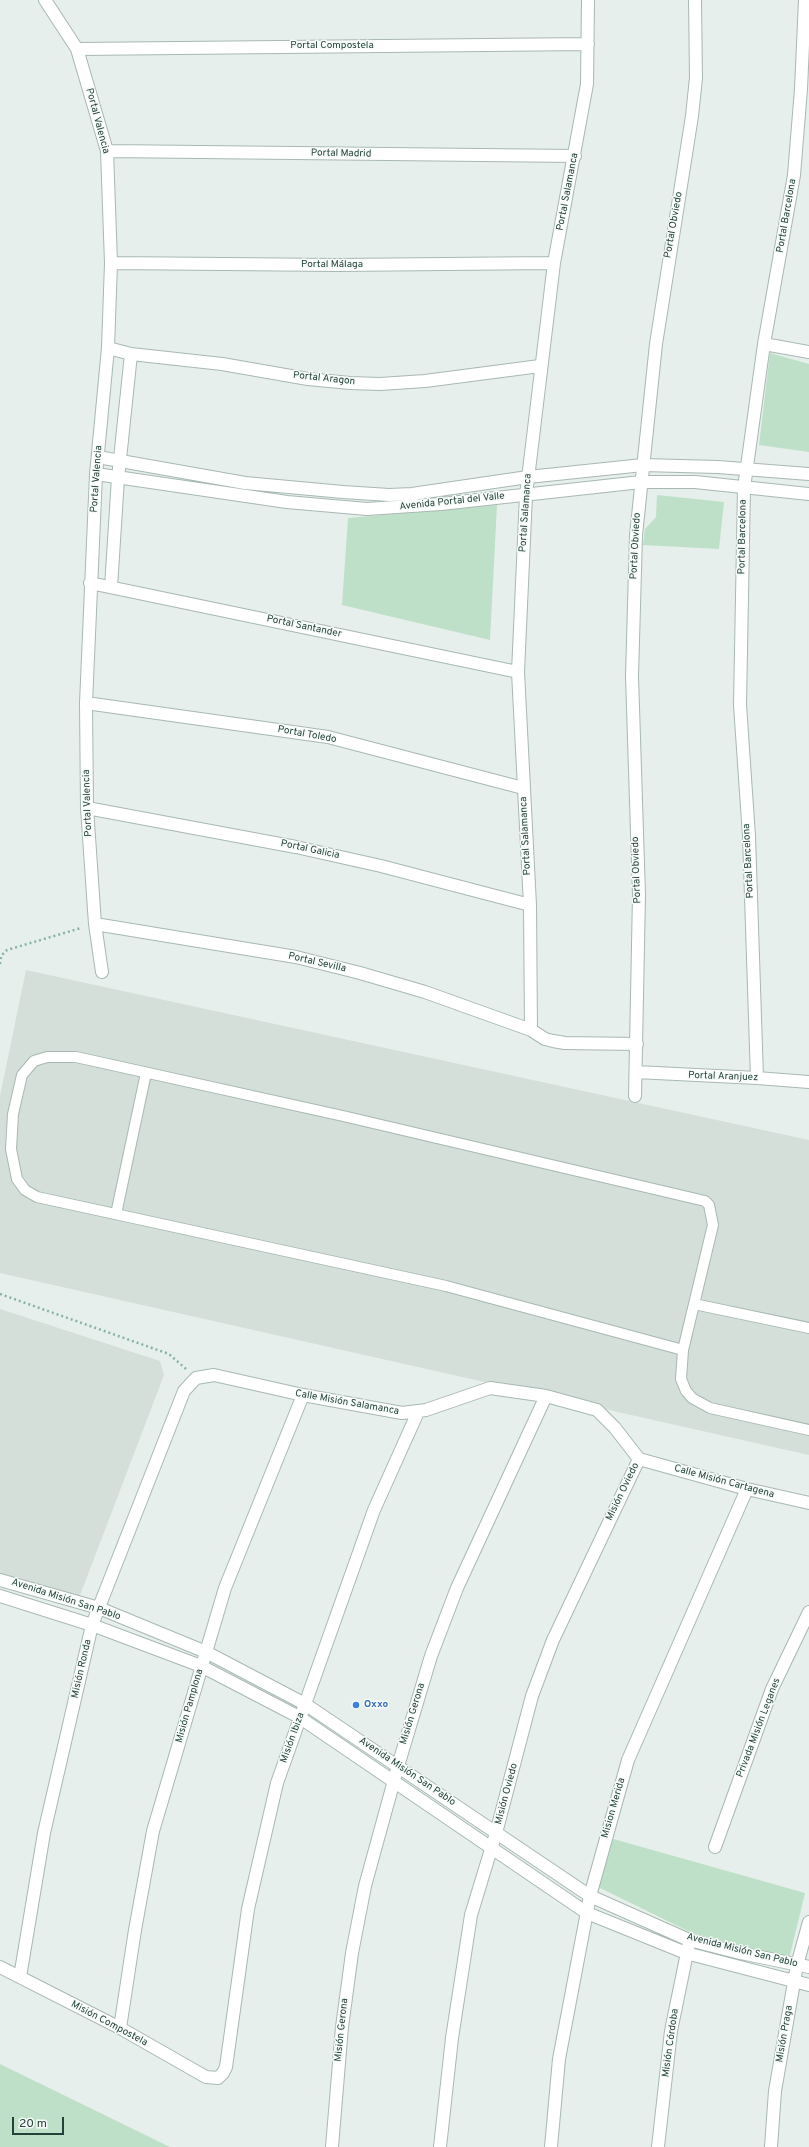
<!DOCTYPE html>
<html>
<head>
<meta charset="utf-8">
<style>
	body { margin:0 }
	#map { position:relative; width:809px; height:2147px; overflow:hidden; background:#e6efeb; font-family:Overpass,sans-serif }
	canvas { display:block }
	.scale { position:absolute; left:12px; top:2117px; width:52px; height:18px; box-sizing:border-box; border:2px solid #24423a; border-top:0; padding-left:5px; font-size:12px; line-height:14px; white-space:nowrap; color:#24423a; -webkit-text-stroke:3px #f7fbf9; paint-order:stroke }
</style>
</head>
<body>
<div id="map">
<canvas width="809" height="2147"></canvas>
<div class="scale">20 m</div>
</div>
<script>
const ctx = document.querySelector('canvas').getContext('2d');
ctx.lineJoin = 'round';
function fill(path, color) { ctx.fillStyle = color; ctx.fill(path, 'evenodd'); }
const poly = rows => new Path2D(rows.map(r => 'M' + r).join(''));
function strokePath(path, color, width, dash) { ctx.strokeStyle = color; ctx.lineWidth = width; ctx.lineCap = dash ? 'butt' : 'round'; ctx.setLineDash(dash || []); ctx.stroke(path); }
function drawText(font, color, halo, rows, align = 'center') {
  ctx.font = font + ' Overpass,sans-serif'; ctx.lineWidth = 3; ctx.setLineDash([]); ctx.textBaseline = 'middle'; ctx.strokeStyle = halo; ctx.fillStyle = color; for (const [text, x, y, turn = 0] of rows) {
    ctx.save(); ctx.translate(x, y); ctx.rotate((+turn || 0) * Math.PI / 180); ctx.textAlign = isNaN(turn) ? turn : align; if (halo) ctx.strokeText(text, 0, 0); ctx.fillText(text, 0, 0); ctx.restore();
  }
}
fill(poly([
	[26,970,809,1140,809,1455,0,1273,0,1096],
	[0,1309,160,1361,164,1375,79,1598,0,1577]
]), '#d4dfda');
fill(poly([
	[770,353,809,364,809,452,759,445],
	[657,495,724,502,719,549,643,545,645,529,656,517],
	[497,505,490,640,342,605,348,518],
	[610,1838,805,1893,789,1959,692,1933,596,1886],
	[0,2064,170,2147,0,2147]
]), '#bfe0c8');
const service = poly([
	[116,1214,146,1073],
	[694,1304,809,1328],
	[683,1350,713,1225,709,1205,705,1201,343,1116,76,1057,47,1057,34,1061,22,1075,13,1114,11,1149,17,1179,25,1190,37,1197,446,1286,683,1350,681,1379,686,1391,692,1398,710,1408,809,1430]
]);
const minor = poly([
	[45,0,77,49,107,151,111,263,108,348,96,474,86,703,87,808,95,924,102,972],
	[77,49,588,44],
	[107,151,575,156],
	[111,263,337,265,554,263],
	[764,344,809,352],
	[108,348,131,354,222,364,308,379,350,383,380,384,425,381,540,366],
	[90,583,518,672],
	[111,587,118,478,131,354],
	[86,703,328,737,523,788],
	[87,808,296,847,381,866,530,905],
	[95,924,296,957,360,973,425,992,531,1030,545,1039,553,1041,565,1043,637,1044],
	[531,1030,530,905,518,672,526,495,554,263,587,84,588,0],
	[636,1072,757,1078,809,1082],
	[757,1078,749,836,740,705,744,488,764,344,794,175,801,89,805,0],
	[635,1096,639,895,632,676,636,535,656,344,692,116,696,78,695,0],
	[639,1459,747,1489,809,1503],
	[715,1847,772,1689,809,1612],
	[0,1967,120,2028,206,2077,218,2078,223,2073,226,2067,248,1909,277,1783,374,1510,418,1412],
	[20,1977,44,1833,92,1625,184,1391,196,1378,214,1375,303,1395,402,1413,426,1410,490,1388,546,1396,597,1410,615,1428,639,1459],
	[120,2028,135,1930,153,1831,225,1588,303,1395],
	[332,2147,342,2027,352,1953,365,1886,398,1766,431,1656,457,1588,546,1396],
	[440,2147,452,2038,471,1915,496,1833,532,1696,553,1640,639,1459],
	[551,2147,559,2059,590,1896,628,1760,747,1489],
	[658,2147,671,2031,689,1943],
	[771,2147,775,2091,797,1965,809,1922]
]);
const tertiary = poly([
	[98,457,245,483,343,492,389,495,412,494,528,477,643,465,718,467,809,474],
	[96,474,287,502,367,509,441,504,641,482,695,482,809,494],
	[0,1580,99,1608,206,1652,305,1704,590,1896,689,1940,736,1952,809,1967],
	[0,1596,92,1625,201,1666,299,1717,587,1913,686,1953,809,1985]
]);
strokePath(service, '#a8b8b2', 12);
strokePath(minor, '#a8b8b2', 14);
strokePath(tertiary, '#a8b8b2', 14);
strokePath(poly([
	[0,964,1,956,7,950,81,928],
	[0,1294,169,1354,186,1369]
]), '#86b3a5', 2.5, [2, 3]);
strokePath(service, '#fff', 10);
strokePath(minor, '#fff', 12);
strokePath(tertiary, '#fff', 12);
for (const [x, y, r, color] of [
	[356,1705,4,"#3f7fe0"]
]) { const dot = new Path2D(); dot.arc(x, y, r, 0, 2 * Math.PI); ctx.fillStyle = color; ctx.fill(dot); strokePath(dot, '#f7fbf9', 1.5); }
drawText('10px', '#24423a', '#f7fbf9', [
	["Portal Compostela",332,46],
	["Portal Valencia",97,121,75],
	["Portal Madrid",341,154,1],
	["Portal Salamanca",568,192,-79],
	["Portal Barcelona",787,216,-80],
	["Portal Obviedo",674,225,-80],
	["Portal Málaga",332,265],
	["Portal Aragon",324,379,6],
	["Portal Valencia",97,479,-86],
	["Avenida Portal del Valle",452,502,-6],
	["Portal Salamanca",526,513,-86],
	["Portal Barcelona",743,537,-89],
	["Portal Obviedo",636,546,-87],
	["Portal Santander",304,627,12],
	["Portal Toledo",307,735,10],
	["Portal Valencia",88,803,-92],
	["Portal Salamanca",526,836,-93],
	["Portal Galicia",310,850,12],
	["Portal Barcelona",749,861,-93],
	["Portal Obviedo",637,870,-92],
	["Portal Sevilla",317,963,13],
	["Portal Aranjuez",723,1077,2],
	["Calle Misión Salamanca",347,1403,10],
	["Calle Misión Cartagena",724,1482,15],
	["Misión Oviedo",623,1492,-64],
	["Avenida Misión San Pablo",66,1600,18],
	["Misión Ronda",82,1669,-77],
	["Misión Pamplona",190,1706,-74],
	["Misión Gerona",413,1714,-73],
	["Privada Misión Leganes",759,1728,-69],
	["Misión Ibiza",293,1738,-70],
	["Avenida Misión San Pablo",407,1772,34],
	["Misión Oviedo",507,1794,-75],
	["Mision Merida",614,1808,-74],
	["Avenida Misión San Pablo",742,1951,14],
	["Misión Compostela",109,2024,28],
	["Misión Gerona",342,2030,-84],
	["Misión Praga",785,2034,-80],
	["Misión Córdoba",671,2043,-82]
]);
drawText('bold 10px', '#366cbe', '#f7fbf9', [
	["Oxxo",364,1705]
], 'left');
</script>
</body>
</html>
